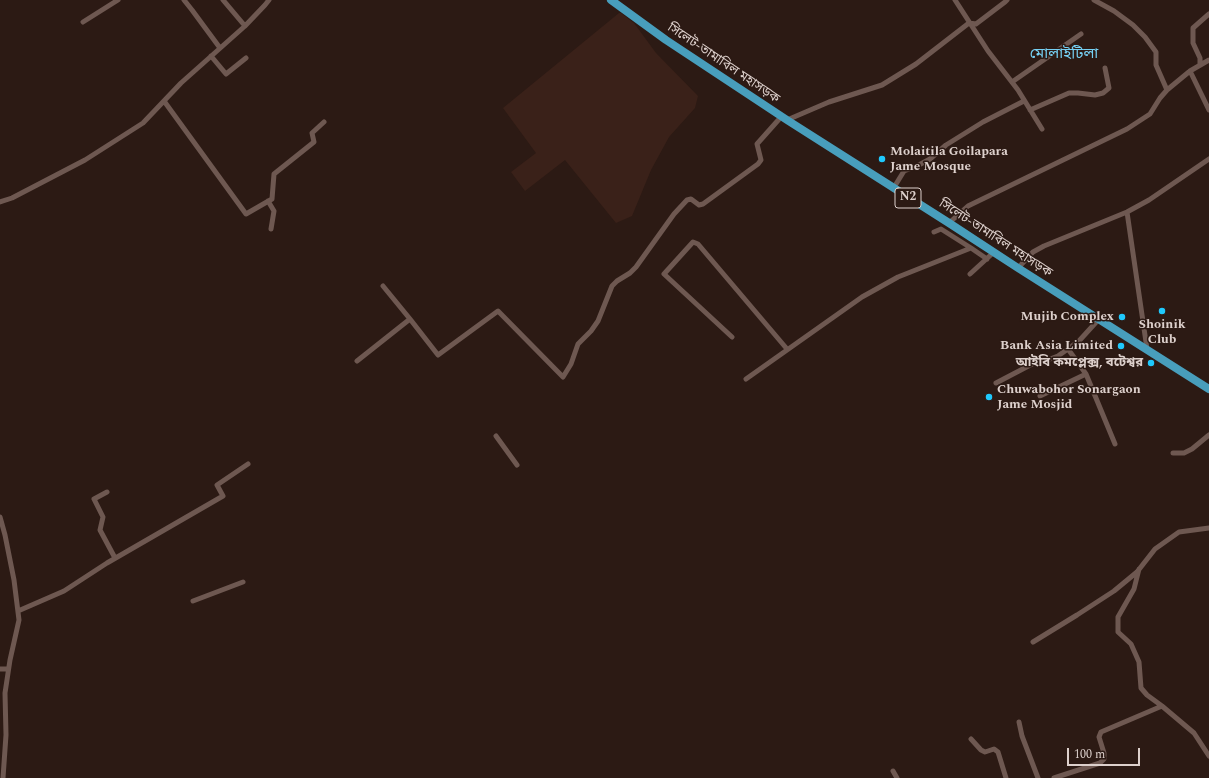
<!DOCTYPE html>
<html>
<head>
<meta charset="utf-8">
<style>
	body { margin:0 }
	#map { position:relative; width:1209px; height:778px; overflow:hidden; background:#2c1a14; font-family:Spectral,serif }
	canvas { display:block }
	.scale { position:absolute; left:1067px; top:748px; width:73px; height:18px; box-sizing:border-box; border:2px solid #ddd0cc; border-top:0; padding-left:5px; font-size:12px; line-height:14px; white-space:nowrap; color:#ddd0cc; -webkit-text-stroke:3px #2c1a14; paint-order:stroke }
</style>
</head>
<body>
<div id="map">
<canvas width="1209" height="778"></canvas>
<div class="scale">100 m</div>
</div>
<script>
const ctx = document.querySelector('canvas').getContext('2d');
ctx.lineJoin = 'round';
function fill(path, color) { ctx.fillStyle = color; ctx.fill(path, 'evenodd'); }
const poly = rows => new Path2D(rows.map(r => 'M' + r).join(''));
function strokePath(path, color, width, dash) { ctx.strokeStyle = color; ctx.lineWidth = width; ctx.lineCap = dash ? 'butt' : 'round'; ctx.setLineDash(dash || []); ctx.stroke(path); }
function drawText(font, color, halo, rows, align = 'center') {
  ctx.font = font + ' Spectral,"Noto Sans Bengali",serif'; ctx.lineWidth = 3; ctx.setLineDash([]); ctx.textBaseline = 'middle'; ctx.strokeStyle = halo; ctx.fillStyle = color; for (const [text, x, y, turn = 0] of rows) {
    ctx.save(); ctx.translate(x, y); ctx.rotate((+turn || 0) * Math.PI / 180); ctx.textAlign = isNaN(turn) ? turn : align; if (halo) ctx.strokeText(text, 0, 0); ctx.fillText(text, 0, 0); ctx.restore();
  }
}
fill(poly([
	[619,13,621,13,634,23,656,53,698,96,695,108,669,137,651,170,632,216,616,223,565,160,525,191,511,172,536,153,503,108]
]), '#3a2119');
strokePath(poly([
	[184,0,192,10,220,48],
	[223,0,245,26],
	[955,0,988,51,1018,90,1042,129],
	[1094,0,1114,11,1133,25,1145,37,1156,52,1156,65,1167,90],
	[83,22,118,0],
	[211,56,226,74,246,58],
	[1200,65,1200,58,1193,43,1193,28,1209,14],
	[1190,71,1209,110],
	[1012,82,1081,34],
	[164,101,246,214,272,199,274,174,314,142,312,133,324,122],
	[1030,110,1069,93,1078,93,1095,95,1103,93,1109,88,1105,68],
	[787,120,829,102,882,85,916,64,969,23,976,24,1005,2,1007,0],
	[893,189,904,171,917,166,930,159,946,145,983,122,1024,101],
	[268,201,274,211,271,229],
	[0,202,12,198,85,160,143,123,181,83,245,26,265,5,269,0],
	[1127,212,1147,349],
	[949,223,968,206,1127,129,1150,114,1160,98,1167,90,1190,71,1209,60],
	[934,232,941,229,971,248],
	[1018,268,1033,252,1044,246,1127,212,1149,200,1209,159],
	[970,274,994,252],
	[383,286,410,319],
	[732,337,664,274,693,242,698,244,787,349],
	[1068,349,1086,374,1115,444],
	[357,361,410,319,438,355,498,311,563,377,571,364,578,344,591,331,598,321,612,286,617,281,630,273,636,267,674,214,687,200,691,199,699,205,703,204,758,164,761,160,757,144,781,117],
	[746,379,862,297,898,277,971,248,987,259],
	[996,383,1038,361,1045,361,1058,356,1079,341,1099,319],
	[1040,396,1086,374],
	[496,436,517,465],
	[1173,453,1184,453,1192,449,1209,435],
	[107,492,94,499,103,517,100,530,115,558],
	[0,517,5,535,14,580,19,620,10,660,5,693,6,735,3,778],
	[1139,569,1134,589,1118,617,1118,632,1131,644,1139,662,1141,688,1147,695,1162,706,1194,733,1209,756],
	[193,601,243,582],
	[18,611,64,591,107,563,223,496,217,485,248,464],
	[1033,642,1077,615,1114,591,1137,572,1155,549,1179,532,1209,528],
	[0,669,8,669],
	[1019,722,1022,736,1038,778],
	[971,739,981,750,985,752,994,749,998,752,1006,778],
	[893,771,897,778],
	[1054,778,1100,763,1104,759,1104,753,1099,737,1101,732,1162,706]
]), '#6e5851', 5);
strokePath(poly([
	[611,0,666,40,787,120,949,223,1018,268,1209,389]
]), '#489ebc', 8);
for (const [x, y, r, color] of [
	[882,159,4,"#1fc9fd"],
	[1162,311,4,"#1fc9fd"],
	[1122,317,4,"#1fc9fd"],
	[1121,346,4,"#1fc9fd"],
	[1151,363,4,"#1fc9fd"],
	[989,397,4,"#1fc9fd"]
]) { const dot = new Path2D(); dot.arc(x, y, r, 0, 2 * Math.PI); ctx.fillStyle = color; ctx.fill(dot); strokePath(dot, '#2c1a14', 1.5); }
for (const [x, y, w] of [
	[908,198,26]
]) { const box = new Path2D(); box.roundRect(x - w / 2, y - 10, w, 20, 3); ctx.fillStyle = '#2c1a14'; ctx.fill(box); strokePath(box, '#ddd0cc', 1); }
drawText('bold 12px', '#ddd0cc', null, [
	["N2",908,198]
]);
drawText('13px', '#ddd0cc', '#2c1a14', [
	["সিলেট-তামাবিল মহাসড়ক",723,64,34],
	["সিলেট-তামাবিল মহাসড়ক",995,239,33]
]);
drawText('bold 13px', '#ddd0cc', '#2c1a14', [
	["Molaitila Goilapara",890,152,"left"],
	["Jame Mosque",890,167,"left"],
	["Mujib Complex",1114,317],
	["Shoinik",1162,325,"center"],
	["Club",1162,340,"center"],
	["Bank Asia Limited",1113,346],
	["আইবি কমপ্লেক্স, বটেশ্বর",1143,363],
	["Chuwabohor Sonargaon",997,390,"left"],
	["Jame Mosjid",997,405,"left"]
], 'right');
drawText('15px', '#76d1f4', '#2c1a14', [
	["মোলাইটিলা",1064,55]
]);
</script>
</body>
</html>
